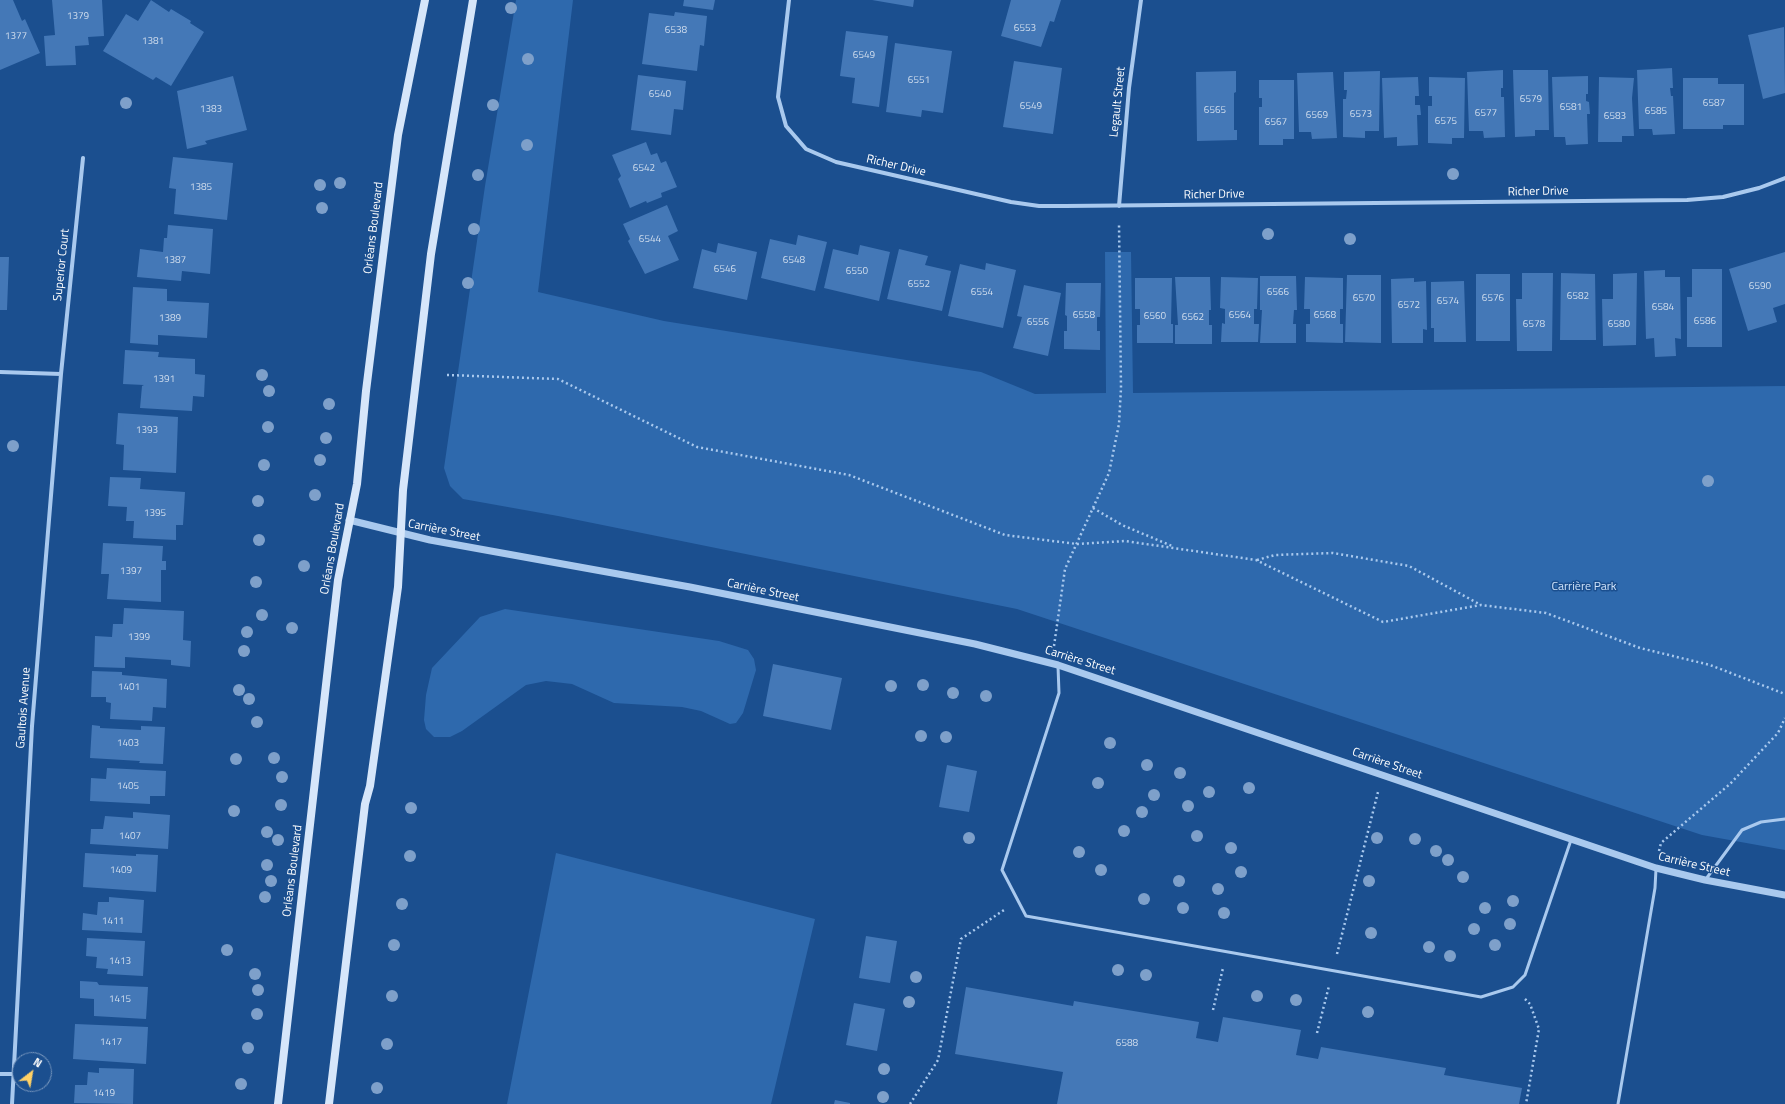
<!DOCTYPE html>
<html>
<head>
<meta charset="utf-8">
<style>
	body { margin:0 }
	#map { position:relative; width:1785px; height:1104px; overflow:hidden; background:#1b4f8f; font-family:"Titillium Web",sans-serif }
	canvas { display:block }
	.north { position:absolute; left:12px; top:1052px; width:40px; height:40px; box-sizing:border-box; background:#1b4f8f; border:1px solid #7695bc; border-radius:50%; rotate:31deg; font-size:11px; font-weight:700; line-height:16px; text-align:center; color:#fff }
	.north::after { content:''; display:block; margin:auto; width:14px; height:18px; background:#ffd166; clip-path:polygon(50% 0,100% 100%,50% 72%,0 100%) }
</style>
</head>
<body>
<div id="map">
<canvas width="1785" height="1104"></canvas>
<div class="north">N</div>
</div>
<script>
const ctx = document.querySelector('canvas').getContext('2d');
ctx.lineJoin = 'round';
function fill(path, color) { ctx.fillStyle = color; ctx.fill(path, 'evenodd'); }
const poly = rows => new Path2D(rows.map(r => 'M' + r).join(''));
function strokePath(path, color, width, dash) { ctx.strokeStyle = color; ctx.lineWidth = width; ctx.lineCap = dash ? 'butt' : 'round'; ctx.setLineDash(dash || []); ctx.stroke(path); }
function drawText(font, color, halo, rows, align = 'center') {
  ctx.font = font + ' "Titillium Web",sans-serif'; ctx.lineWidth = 3; ctx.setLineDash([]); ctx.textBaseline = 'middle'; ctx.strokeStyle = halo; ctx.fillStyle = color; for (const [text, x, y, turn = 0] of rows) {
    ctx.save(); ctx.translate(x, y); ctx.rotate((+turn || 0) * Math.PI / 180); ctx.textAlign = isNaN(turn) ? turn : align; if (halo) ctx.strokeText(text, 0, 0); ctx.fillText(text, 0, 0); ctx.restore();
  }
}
fill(poly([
	[516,0,573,0,538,292,664,321,981,372,1035,394,1106,393,1105,252,1131,252,1133,393,1785,386,1785,850,1702,835,1017,609,558,516,463,499,450,486,444,468,485,186],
	[505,609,719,641,748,650,754,659,756,670,743,713,736,723,730,724,701,711,682,707,614,703,572,684,546,681,526,685,462,731,450,737,434,737,426,729,424,720,426,695,432,668,480,617],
	[556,853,815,919,771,1104,507,1104]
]), '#2e69ad');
fill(poly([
	[0,0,13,0,22,21,25,19,40,53,0,70],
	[52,0,102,0,104,36,88,37,89,45,75,46,76,65,46,66,44,36,55,35],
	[151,0,169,12,171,9,191,21,190,23,204,32,171,86,156,77,153,80,103,51,126,14,138,21],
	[684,0,715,0,713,10,683,6],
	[872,0,914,0,913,7],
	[1011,0,1061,0,1054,22,1050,21,1041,47,1001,36],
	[675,12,707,16,704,46,700,45,697,71,642,64,649,13,674,16],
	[1784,27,1785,93,1763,99,1748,35],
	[846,31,888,36,879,107,852,103,855,78,840,76],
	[895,43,952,51,943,113,922,110,921,117,886,112],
	[1014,61,1062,68,1053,134,1003,127],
	[1672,68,1673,88,1670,88,1671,96,1673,96,1675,134,1653,135,1652,129,1639,129,1637,70],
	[1503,70,1503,88,1501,88,1501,97,1504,97,1505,137,1484,138,1483,131,1469,131,1467,72],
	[1513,70,1548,70,1549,130,1535,130,1535,136,1515,137],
	[1236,71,1236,92,1234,93,1234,130,1237,130,1237,140,1197,141,1196,72],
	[1380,71,1379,131,1365,131,1365,138,1343,137,1343,99,1346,99,1347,90,1344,90,1344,72],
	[1333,72,1337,138,1312,139,1311,132,1299,132,1297,73],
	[638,75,686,81,683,110,674,109,671,135,631,130],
	[233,76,247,130,205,141,207,144,187,149,177,91],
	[1588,76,1588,94,1586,94,1586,101,1589,102,1590,114,1587,114,1588,144,1566,145,1565,137,1554,137,1552,77],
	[1418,77,1419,96,1415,96,1415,105,1420,105,1421,115,1417,115,1418,145,1397,146,1397,137,1384,138,1382,78],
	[1429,77,1465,78,1464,138,1452,138,1452,144,1428,143,1428,106,1432,106,1432,96,1429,96],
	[1599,77,1634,78,1632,98,1634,136,1622,136,1622,142,1598,142],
	[1683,78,1718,78,1718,84,1744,84,1744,125,1723,125,1723,129,1683,129],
	[1259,80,1294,80,1294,139,1283,139,1283,145,1259,145,1259,107,1262,107,1262,98,1259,98],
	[646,142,651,155,657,153,661,163,666,161,677,187,661,193,662,197,647,203,646,201,630,208,618,179,621,176,612,155],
	[173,157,233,163,227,220,174,214,176,189,169,188],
	[667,205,678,231,668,236,679,260,645,274,628,241,630,239,623,224],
	[168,225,213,229,210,274,182,271,181,281,137,277,140,249,163,252,164,238,167,238],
	[798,235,827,242,815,291,761,278,770,239,796,245],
	[718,243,757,252,747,300,693,288,702,249,716,253],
	[860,245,890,252,879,301,824,288,833,249,858,255],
	[899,249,928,256,925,265,951,271,942,311,887,299],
	[1785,252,1785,304,1773,308,1777,322,1748,331,1729,269],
	[0,257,9,257,7,310,0,310],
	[986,263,1016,270,1003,328,948,316,960,264,985,270],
	[1692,269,1722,269,1722,347,1687,347,1687,297,1692,297],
	[1665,270,1665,277,1680,277,1681,339,1675,338,1676,356,1655,357,1654,338,1646,339,1644,271],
	[1522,273,1553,273,1552,351,1517,351,1516,299,1522,299],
	[1561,273,1595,274,1596,340,1560,340],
	[1637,273,1636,345,1603,346,1602,299,1613,299,1613,274],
	[1476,274,1510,274,1510,341,1476,341],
	[1347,275,1381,275,1381,343,1345,342],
	[1260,276,1296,276,1297,310,1294,310,1293,324,1296,324,1296,343,1260,343,1262,310,1260,310],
	[1175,277,1210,277,1211,310,1209,310,1209,325,1212,325,1212,344,1175,344,1175,325,1178,325],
	[1221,277,1258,278,1257,309,1254,309,1254,324,1259,324,1258,342,1221,342,1222,323,1225,324,1225,309,1220,308],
	[1305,277,1343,278,1343,309,1340,309,1340,324,1343,324,1343,343,1306,342,1306,324,1310,324,1310,309,1304,309],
	[1135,278,1172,278,1171,324,1173,324,1173,343,1137,343,1137,325,1140,325,1140,309,1135,309],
	[1414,278,1414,282,1426,281,1427,330,1423,329,1423,343,1392,343,1391,279],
	[1464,281,1466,342,1434,342,1434,328,1431,328,1431,282],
	[1066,283,1101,283,1100,317,1097,317,1097,331,1100,331,1100,350,1064,349,1064,331,1067,331,1067,316,1065,315],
	[1024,285,1061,293,1048,356,1013,348,1022,317,1017,316],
	[133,287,167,289,167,301,209,303,207,338,158,335,158,345,130,343],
	[125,350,159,352,158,357,195,359,195,374,205,375,204,397,193,396,192,411,140,408,142,386,144,385,123,384],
	[118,413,178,417,176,473,123,470,124,445,116,444],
	[110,477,141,478,140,489,185,492,183,525,176,525,176,540,133,538,134,521,126,521,127,507,108,506],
	[103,543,163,546,162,561,166,561,166,570,161,570,161,602,107,599,109,574,101,574],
	[124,608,184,611,183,640,191,641,190,667,171,665,171,660,125,657,125,668,94,667,95,636,112,637,113,624,123,624],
	[773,664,842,678,831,730,763,716],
	[92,671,122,672,122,675,167,679,166,708,153,707,152,721,110,719,111,703,106,702,106,697,91,697],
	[92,725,100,726,100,728,141,730,141,726,165,727,163,764,139,763,140,761,90,758],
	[947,765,977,771,969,812,939,807],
	[107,768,166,771,165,796,150,796,150,804,90,801,91,778,106,779],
	[133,812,170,815,168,849,90,844,91,829,103,829,105,816,133,818],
	[85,853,136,856,136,854,158,855,156,892,83,887],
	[109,897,144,900,142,933,82,930,83,913,97,915,98,902,109,902],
	[866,936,897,941,890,983,859,978],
	[87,938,145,941,143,976,107,974,108,969,96,968,97,957,86,956],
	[80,981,97,982,99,985,148,987,146,1019,94,1016,94,999,80,998],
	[966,987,1073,1006,1074,1001,1199,1022,1196,1038,1218,1042,1223,1017,1301,1030,1296,1055,1318,1059,1321,1047,1446,1068,1444,1075,1522,1088,1519,1104,1057,1104,1063,1072,955,1054],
	[854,1003,885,1009,877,1051,846,1045],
	[75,1024,148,1027,146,1064,73,1059],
	[99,1068,134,1069,133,1104,74,1103,75,1085,87,1085,88,1072,99,1073],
	[835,1100,850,1103,850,1104,834,1104]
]), '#4478b7');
strokePath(poly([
	[447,375,558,379,697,447,849,475,1005,535,1077,544,1125,541,1256,560,1383,622,1481,605,1546,613,1640,648,1710,665,1785,694],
	[1093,508,1122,525,1172,546],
	[1257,560,1275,555,1333,553,1409,566,1481,605],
	[1054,646,1065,569,1109,473,1119,424,1121,388,1119,223],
	[1659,851,1661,843,1730,784,1778,733,1785,718],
	[1337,954,1378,792],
	[1525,999,1530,1004,1539,1029,1526,1104],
	[1213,1010,1223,968],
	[1317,1033,1329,986],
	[910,1104,938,1060,961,939,1004,910]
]), '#a9c9ee', 2.5, [2, 3]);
strokePath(poly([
	[1058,666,1059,693,1002,870,1026,916,1481,997,1513,987,1525,975,1571,840],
	[1706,879,1742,830,1761,822,1785,819],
	[1618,1104,1655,888,1656,869]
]), '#a9c9ee', 3);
strokePath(poly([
	[789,0,778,97,786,126,806,149,836,162,1011,202,1039,206,1065,206,1687,200,1723,197,1759,188,1785,178],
	[1119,206,1129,88,1141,0],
	[0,372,61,374],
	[0,1074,13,1074],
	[12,1104,32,726,61,374,83,158]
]), '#a9c9ee', 4);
strokePath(poly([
	[349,520,430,540,690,587,975,644,1058,665,1656,868,1705,880,1785,895]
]), '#a9c9ee', 7);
strokePath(poly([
	[278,1104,338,580,357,484,366,391,398,135,425,0],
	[329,1104,365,804,370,786,398,587,403,490,431,254,473,0]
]), '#d6e6fa', 8);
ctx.fillStyle = '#7ea0ca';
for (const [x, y] of [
	[511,8],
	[528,59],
	[126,103],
	[493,105],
	[527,145],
	[1453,174],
	[478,175],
	[340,183],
	[320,185],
	[322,208],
	[474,229],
	[1268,234],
	[1350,239],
	[468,283],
	[262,375],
	[269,391],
	[329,404],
	[268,427],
	[326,438],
	[13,446],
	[320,460],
	[264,465],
	[1708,481],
	[315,495],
	[258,501],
	[259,540],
	[304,566],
	[256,582],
	[262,615],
	[292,628],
	[247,632],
	[244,651],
	[923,685],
	[891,686],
	[239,690],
	[953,693],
	[986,696],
	[249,699],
	[257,722],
	[921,736],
	[946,737],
	[1110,743],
	[274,758],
	[236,759],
	[1147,765],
	[1180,773],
	[282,777],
	[1098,783],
	[1249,788],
	[1209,792],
	[1154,795],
	[281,805],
	[1188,806],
	[411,808],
	[234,811],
	[1142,812],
	[1124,831],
	[267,832],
	[1197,836],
	[969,838],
	[1377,838],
	[1415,839],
	[278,840],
	[1231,848],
	[1436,851],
	[1079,852],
	[410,856],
	[1448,860],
	[267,865],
	[1101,870],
	[1241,872],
	[1463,877],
	[271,881],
	[1179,881],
	[1369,881],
	[1218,889],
	[265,897],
	[1144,899],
	[1513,901],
	[402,904],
	[1183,908],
	[1485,908],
	[1224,913],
	[1510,924],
	[1474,929],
	[1371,933],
	[394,945],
	[1495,945],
	[1429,947],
	[227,950],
	[1450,956],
	[1118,970],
	[255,974],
	[1146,975],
	[916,977],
	[258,990],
	[392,996],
	[1257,996],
	[1296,1000],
	[909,1002],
	[1368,1012],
	[257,1014],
	[387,1044],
	[248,1048],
	[884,1069],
	[241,1084],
	[377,1088],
	[883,1097]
]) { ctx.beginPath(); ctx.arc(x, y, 6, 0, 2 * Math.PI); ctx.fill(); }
drawText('10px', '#d0dded', null, [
	["1379",78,17],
	["6553",1025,29],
	["6538",676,31],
	["1377",16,37],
	["1381",153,42],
	["6549",864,56],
	["6551",919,81],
	["6540",660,95],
	["6579",1531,100],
	["6587",1714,104],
	["6549",1031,107],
	["6581",1571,108],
	["1383",211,110],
	["6565",1215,111],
	["6585",1656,112],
	["6577",1486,114],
	["6573",1361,115],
	["6569",1317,116],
	["6583",1615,117],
	["6575",1446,122],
	["6567",1276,123],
	["6542",644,169],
	["1385",201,188],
	["6544",650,240],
	["1387",175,261],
	["6548",794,261],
	["6546",725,270],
	["6550",857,272],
	["6552",919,285],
	["6590",1760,287],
	["6554",982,293],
	["6566",1278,293],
	["6582",1578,297],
	["6570",1364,299],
	["6576",1493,299],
	["6574",1448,302],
	["6572",1409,306],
	["6584",1663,308],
	["6558",1084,316],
	["6564",1240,316],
	["6568",1325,316],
	["6560",1155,317],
	["6562",1193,318],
	["1389",170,319],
	["6586",1705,322],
	["6556",1038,323],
	["6578",1534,325],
	["6580",1619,325],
	["1391",164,380],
	["1393",147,431],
	["1395",155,514],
	["1397",131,572],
	["1399",139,638],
	["1401",129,688],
	["1403",128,744],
	["1405",128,787],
	["1407",130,837],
	["1409",121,871],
	["1411",113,922],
	["1413",120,962],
	["1415",120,1000],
	["1417",111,1043],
	["6588",1127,1044],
	["1419",104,1094]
]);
drawText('12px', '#fff', '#1b4f8f', [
	["Legault Street",1118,102,-84],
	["Richer Drive",896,166,13],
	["Richer Drive",1538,192,-1],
	["Richer Drive",1214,195,-1],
	["Orléans Boulevard",374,228,-83],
	["Superior Court",62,265,-84],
	["Carrière Street",444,531,11],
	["Orléans Boulevard",333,549,-80],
	["Carrière Street",763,591,12],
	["Carrière Street",1080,661,17],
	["Gaultois Avenue",24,708,-86],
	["Carrière Street",1387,764,19],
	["Carrière Street",1694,865,13],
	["Orléans Boulevard",293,871,-83]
]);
drawText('12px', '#cfe3fa', '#1b4f8f', [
	["Carrière Park",1584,587]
]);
</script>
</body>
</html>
